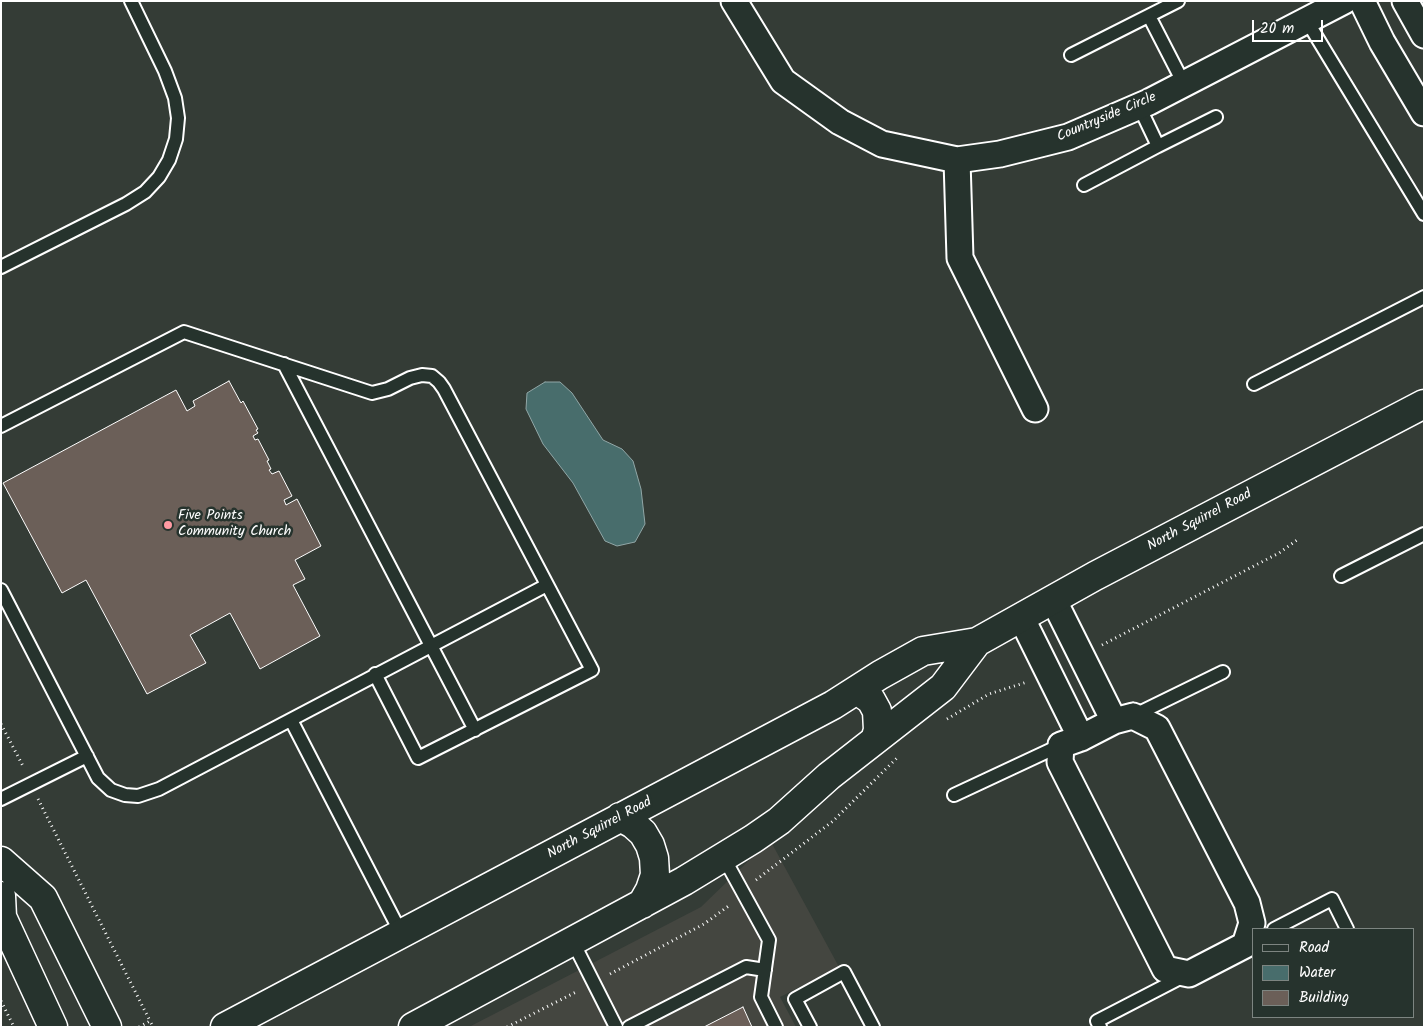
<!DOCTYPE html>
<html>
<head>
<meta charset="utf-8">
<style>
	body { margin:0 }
	#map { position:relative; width:1425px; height:1028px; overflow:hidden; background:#343c36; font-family:Kalam,sans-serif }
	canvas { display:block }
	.frame { position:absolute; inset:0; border:2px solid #fff; pointer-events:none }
	.legend { position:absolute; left:1252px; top:928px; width:162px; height:90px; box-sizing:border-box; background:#26332d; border:1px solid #7d8581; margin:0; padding:6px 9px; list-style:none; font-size:15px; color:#fff }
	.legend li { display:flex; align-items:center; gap:10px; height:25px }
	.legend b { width:25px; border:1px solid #7d8581 }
	.scale { position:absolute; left:1252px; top:20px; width:71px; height:22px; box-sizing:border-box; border:2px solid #fff; border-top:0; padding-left:6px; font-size:15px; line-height:18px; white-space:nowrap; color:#fff; -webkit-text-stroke:4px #26332d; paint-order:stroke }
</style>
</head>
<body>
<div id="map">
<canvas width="1425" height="1028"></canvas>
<div class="frame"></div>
<ul class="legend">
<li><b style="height:6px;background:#26332d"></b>Road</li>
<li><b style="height:14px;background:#486d6c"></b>Water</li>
<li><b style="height:14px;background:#6b5f58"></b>Building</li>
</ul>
<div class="scale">20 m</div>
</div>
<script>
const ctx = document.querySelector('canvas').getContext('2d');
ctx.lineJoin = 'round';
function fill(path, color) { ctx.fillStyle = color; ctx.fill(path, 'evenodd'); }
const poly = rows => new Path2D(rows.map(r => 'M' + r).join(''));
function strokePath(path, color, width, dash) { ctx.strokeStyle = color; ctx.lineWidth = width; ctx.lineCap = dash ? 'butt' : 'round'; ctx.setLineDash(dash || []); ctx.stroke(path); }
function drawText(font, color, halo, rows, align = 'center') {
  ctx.font = font + ' Kalam,sans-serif'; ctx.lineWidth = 5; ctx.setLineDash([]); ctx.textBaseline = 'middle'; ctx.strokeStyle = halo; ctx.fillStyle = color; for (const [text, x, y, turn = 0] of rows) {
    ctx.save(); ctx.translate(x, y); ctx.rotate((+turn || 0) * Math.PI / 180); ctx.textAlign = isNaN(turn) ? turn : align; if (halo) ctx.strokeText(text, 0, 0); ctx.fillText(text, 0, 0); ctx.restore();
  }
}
fill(poly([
	[770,840,839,967,780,997,796,1027,469,1027,701,907]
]), '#444640');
const water = poly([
	[545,382,560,382,572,393,603,440,622,449,633,461,641,489,645,524,635,542,617,546,605,541,573,483,543,444,526,409,527,393,545,382]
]);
fill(water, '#486d6c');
strokePath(water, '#91a7a7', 1);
strokePath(poly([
	[1422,1,1424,10]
]), '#91a7a7', 7);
const building = poly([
	[229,381,241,403,243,401,258,429,256,430,258,433,253,436,255,440,258,439,269,460,267,461,271,469,269,470,272,474,279,471,292,496,284,500,286,505,297,499,321,546,295,560,305,579,293,585,320,636,260,669,230,613,190,635,206,663,147,694,86,580,62,593,3,483,176,390,187,411,195,406,193,401,229,381],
	[743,1007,752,1027,704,1027,743,1007]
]);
fill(building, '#6b5f58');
strokePath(building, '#fff', 1);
const service = poly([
	[1149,16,1184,84],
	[1307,21,1424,214],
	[1071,55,1178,1],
	[1158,146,1216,117],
	[1084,185,1158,146,1139,106],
	[1,267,126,204,145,192,159,177,169,160,176,139,178,118,175,98,165,71,131,1],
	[284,364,475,730],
	[1254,384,1424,297],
	[1,426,184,332,372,393,388,389,410,378,422,375,432,376,439,382,444,389,592,670,418,758,375,674],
	[1341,576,1424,534],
	[1,590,98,778,111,790,125,795,138,796,159,789,547,585],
	[1133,716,1223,672],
	[291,720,401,933],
	[954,795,1061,745],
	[1,799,87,756],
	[724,858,769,940,761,997,776,1027],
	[1274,929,1332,899,1347,929],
	[573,942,616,1027],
	[629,1027,746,967,765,970],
	[810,1027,795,999,844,972,873,1027],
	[1100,1027,1097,1021,1184,976]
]);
const minor = poly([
	[734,1,783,81,840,122,882,144,957,160,1000,154,1068,137,1149,102,1344,1],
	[1362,1,1382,42,1424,113],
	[1405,1,1424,35],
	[957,160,960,258,1035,409],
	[1053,599,1114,721],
	[1021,617,1081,738],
	[1133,716,1157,728,1247,903,1252,923,1245,945,1189,974,1165,969,1060,762,1061,745,1081,738,1114,721,1133,716]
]);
const tertiary = poly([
	[857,690,871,700,877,711,878,730,875,740],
	[620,817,633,824,643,833,650,845,654,858,655,875,650,890,642,904],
	[225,1027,833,705,880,675,923,651,977,642,1095,576,1424,404],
	[413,1027,684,881,753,839,779,821,829,776,943,687,977,642]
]);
const secondary = poly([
	[1,861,43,898,107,1027],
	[1,896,2,917,53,1027]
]);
strokePath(service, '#fff', 16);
strokePath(minor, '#fff', 29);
strokePath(tertiary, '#fff', 31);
strokePath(secondary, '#fff', 31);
strokePath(poly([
	[1102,645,1279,553,1297,540],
	[947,719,989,694,1027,682],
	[1,724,24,768],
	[38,799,150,1021],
	[756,880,833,821,898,757],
	[610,974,704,924,730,905],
	[1,1001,14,1027],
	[139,1027,150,1021,153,1027],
	[507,1027,578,991]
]), '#fff', 3, [1, 4]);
strokePath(service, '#26332d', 12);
strokePath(minor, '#26332d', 25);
strokePath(tertiary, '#26332d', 28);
strokePath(secondary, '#26332d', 28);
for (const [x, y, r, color] of [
	[168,525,5,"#ff9aa2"]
]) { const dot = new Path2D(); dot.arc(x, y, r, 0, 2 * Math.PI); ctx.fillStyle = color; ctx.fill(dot); strokePath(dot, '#26332d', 2); }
drawText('14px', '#fff', '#26332d', [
	["Countryside Circle",1107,118,-23],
	["North Squirrel Road",1200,521,-28],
	["North Squirrel Road",600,829,-28]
]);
drawText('14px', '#fff', '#26332d', [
	["Five Points",178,517],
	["Community Church",178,533]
], 'left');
</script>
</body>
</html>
